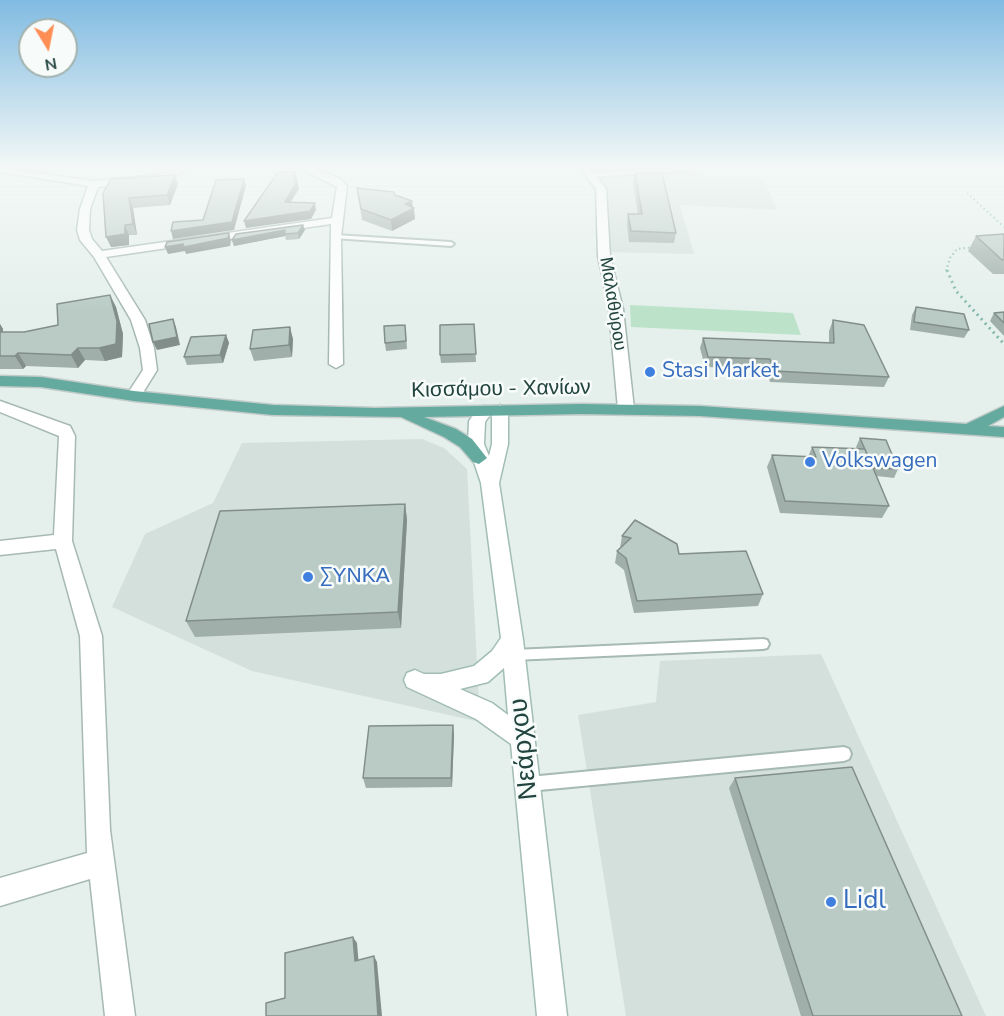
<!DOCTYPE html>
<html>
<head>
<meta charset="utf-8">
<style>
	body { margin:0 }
	#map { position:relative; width:1004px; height:1016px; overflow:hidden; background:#e5f0ec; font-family:"Nunito Sans",sans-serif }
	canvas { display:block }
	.north { position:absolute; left:18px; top:18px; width:60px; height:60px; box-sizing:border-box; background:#f7fbf9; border:2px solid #a2b2ae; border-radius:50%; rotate:170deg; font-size:16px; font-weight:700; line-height:24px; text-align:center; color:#22443e }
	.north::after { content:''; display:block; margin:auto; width:21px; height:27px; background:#ff8e54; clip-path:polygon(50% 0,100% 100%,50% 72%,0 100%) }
</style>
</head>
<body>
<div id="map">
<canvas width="1004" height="1016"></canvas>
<div class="north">N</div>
</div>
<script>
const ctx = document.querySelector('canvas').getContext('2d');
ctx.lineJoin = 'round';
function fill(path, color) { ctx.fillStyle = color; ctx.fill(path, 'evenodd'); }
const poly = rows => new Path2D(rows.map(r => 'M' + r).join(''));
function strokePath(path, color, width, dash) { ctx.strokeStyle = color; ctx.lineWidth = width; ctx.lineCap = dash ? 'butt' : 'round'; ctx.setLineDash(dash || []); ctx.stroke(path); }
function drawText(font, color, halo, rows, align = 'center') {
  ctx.font = font + ' "Nunito Sans",sans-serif'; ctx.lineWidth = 5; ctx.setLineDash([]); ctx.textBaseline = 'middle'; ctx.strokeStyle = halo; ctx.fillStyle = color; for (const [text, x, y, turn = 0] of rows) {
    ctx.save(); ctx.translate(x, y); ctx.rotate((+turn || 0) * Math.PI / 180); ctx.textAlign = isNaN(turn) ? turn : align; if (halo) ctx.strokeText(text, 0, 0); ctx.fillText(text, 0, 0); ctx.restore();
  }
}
fill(poly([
	[692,171,709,176,764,179,777,210,680,205,694,254,607,252,595,177],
	[422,439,444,448,467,469,480,722,252,671,112,607,145,534,213,503,242,443],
	[821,654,986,1016,626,1016,578,715,656,702,660,661]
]), '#d3e0db');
fill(poly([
	[630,305,793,313,801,335,631,327]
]), '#bce3ca');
const lane = poly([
	[673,168,696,168,693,170,592,177,589,175,592,173,673,168],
	[335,235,451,242,454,244,451,246,333,238,332,237,335,235],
	[763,639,767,640,769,644,767,648,763,649,513,660,509,659,507,655,509,651,513,650,763,639],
	[844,747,849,749,851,754,849,759,844,761,529,791,524,789,522,784,524,779,529,777,844,747]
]);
const street = poly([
	[0,168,94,181,164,174,180,168,193,168,166,180,98,187,90,209,89,230,92,239,102,251,332,218,337,187,299,168,312,168,339,178,347,186,341,237,343,364,336,368,329,364,331,224,106,257,145,320,154,348,157,370,139,399,129,399,126,396,143,370,140,348,131,320,94,257,80,240,77,230,80,209,88,186,0,172,0,168],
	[580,168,590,168,606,189,610,256,623,309,634,409,626,414,618,409,609,309,598,256,596,189,580,168],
	[0,401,70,426,75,436,72,541,102,636,110,830,135,1016,105,1016,90,879,0,906,0,878,87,853,80,636,56,549,0,555,0,541,54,535,59,436,0,412,0,401]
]);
const secondary = poly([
	[500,405,508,410,508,444,499,483,523,640,567,1016,537,1016,511,744,476,719,407,687,404,680,407,673,415,670,424,674,441,674,474,666,492,651,501,638,481,483,468,444,469,421,479,407,485,406,492,410,500,405],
	[492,412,492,444,489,456,484,444,485,422,492,412],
	[504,668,508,715,492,703,460,689,488,682,504,668]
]);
const primary = poly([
	[0,376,41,377,134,391,273,405,375,408,581,404,700,406,966,424,1004,406,1004,417,988,426,1004,427,1004,437,700,416,581,414,424,417,456,429,472,439,487,458,479,464,473,462,460,447,444,437,401,417,273,415,134,401,41,387,0,386,0,376]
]);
strokePath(lane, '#a7b9b4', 4);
strokePath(street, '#a7b9b4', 3);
strokePath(secondary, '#a2bdb6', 3);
strokePath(primary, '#c1cbc9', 3);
strokePath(poly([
	[967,193,1004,227],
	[946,271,950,258,957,249,975,247]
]), '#82b7ab', 2, [1.5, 3]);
strokePath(poly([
	[947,270,956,291,1004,344]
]), '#82b7ab', 3, [2, 4]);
fill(lane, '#fff');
fill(street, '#fff');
fill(secondary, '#fff');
fill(primary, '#65aa9f');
fill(poly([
	[635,173,676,233,674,243,629,242,627,224,628,214,638,214,633,183],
	[178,184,170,205,133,208,137,235,129,235,129,245,111,247,103,193],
	[357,188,395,195,412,207,415,219,392,231,362,220],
	[305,230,299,239,286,240,285,236,234,246,232,240],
	[1004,234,1004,274,993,274,968,251,976,236],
	[110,295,116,307,123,334,122,357,105,361,85,360,78,368,26,366,23,369,0,369,0,324,3,329,3,332,24,332,58,325],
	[916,307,969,330,964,338,910,330,912,315],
	[1004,312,1004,336,990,321,994,313],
	[833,320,889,377,884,387,770,382,766,369,705,367,700,348,703,338,829,343,829,331],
	[474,324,476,362,441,363,440,355],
	[406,333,407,349,386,351,385,343],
	[226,335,229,343,223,363,187,365,184,357],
	[293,339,292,357,254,361,250,349],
	[860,438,898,469,894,478,877,476,889,506,882,518,780,513,767,467,772,455,808,457,812,447,857,449,856,447],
	[405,504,407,520,401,628,195,637,186,621],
	[635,520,679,554,763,594,758,606,634,613,624,570,615,563,617,551,620,548,622,536],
	[454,735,452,787,366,788,363,778],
	[735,778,962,1016,801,1016,729,788]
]), '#a0afa9');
fill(poly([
	[296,172,299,189,286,209,285,202,293,178],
	[175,175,178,184,170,205,167,195],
	[244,179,246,186,234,230,173,239,171,231,232,222],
	[129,198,133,208,137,235,133,224],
	[412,201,413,209,414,208,415,219,392,231,391,220,405,204],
	[315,203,316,210,311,219,246,228,244,221],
	[125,225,129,235,129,245,111,247,106,237],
	[303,225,305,230,299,239,298,233],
	[285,230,285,236,234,246,232,240],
	[229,233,231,241,230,246,186,254,185,251,168,254,165,247],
	[110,295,116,307,123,334,122,357,105,361,99,348],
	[173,319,176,327,180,345,157,350,153,342],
	[0,324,3,329,1,344,0,342],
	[290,327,293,339,292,357,289,345],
	[226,335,229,343,223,363,220,355],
	[78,348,85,360,78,368,71,355],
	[18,353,26,366,23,369,15,356],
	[405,504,407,520,401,628,398,612],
	[453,725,454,735,452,787,451,778],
	[353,937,357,943,359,967,355,961],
	[374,956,377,962,382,1016,378,1016]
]), '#828e8a');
const building = poly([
	[278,172,296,172,293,178,296,178,294,182,297,182,285,202,315,203,310,211,244,221,278,172],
	[635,173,662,173,676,233,631,231,628,214,642,214,635,173],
	[175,175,167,195,129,198,133,224,125,225,125,234,106,237,103,193,111,179,175,175],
	[244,179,232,222,171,231,173,222,203,220,216,180,244,179],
	[357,188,394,192,395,195,412,201,405,204,414,208,391,220,361,209,357,188],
	[303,225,298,233,285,234,285,230,232,240,236,234,303,225],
	[229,233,228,238,184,247,183,244,165,247,167,242,229,233],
	[1004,234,1004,259,1002,260,976,236,1004,234],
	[110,295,117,321,116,344,99,348,78,348,71,355,18,353,15,356,0,356,0,332,24,332,58,325,57,304,110,295],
	[916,307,964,314,969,330,914,322,916,307],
	[1004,312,1004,323,994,313,1004,312],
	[173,319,177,337,153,342,149,324,173,319],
	[833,320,864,325,889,377,774,371,770,359,708,357,703,338,834,343,833,320],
	[474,324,476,354,440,355,440,325,474,324],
	[405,325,406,341,385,343,384,326,405,325],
	[290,327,289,345,250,349,253,330,290,327],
	[226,335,220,355,184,357,191,337,226,335],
	[860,438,886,440,898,469,873,468,860,438],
	[812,447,865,449,889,506,785,501,772,455,816,457,812,447],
	[405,504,398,612,186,621,220,511,405,504],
	[635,520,677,544,679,554,746,551,763,594,637,601,626,558,617,551,631,538,622,536,635,520],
	[453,725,451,778,363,778,369,726,453,725],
	[852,767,962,1016,813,1016,735,778,852,767],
	[353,937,355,961,374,956,378,1016,266,1016,266,1003,285,998,285,953,353,937]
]);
fill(building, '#bacbc5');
strokePath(building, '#828e8a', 1.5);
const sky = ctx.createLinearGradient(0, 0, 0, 310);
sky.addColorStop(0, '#81bbe2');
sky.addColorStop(0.54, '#f3f8f6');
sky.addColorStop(1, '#f3f8f600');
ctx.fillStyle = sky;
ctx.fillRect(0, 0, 1004, 310);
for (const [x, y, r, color] of [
	[650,372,6,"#3f7fe0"],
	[810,462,6,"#3f7fe0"],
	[308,577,6,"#3f7fe0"],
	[831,902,6,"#3f7fe0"]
]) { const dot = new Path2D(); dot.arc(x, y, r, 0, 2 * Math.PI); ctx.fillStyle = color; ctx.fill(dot); strokePath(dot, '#f7fbf9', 2); }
drawText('18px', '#22443e', '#f7fbf9', [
	["Μαλαθύρου",612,304,81]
]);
drawText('21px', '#366cbe', '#f7fbf9', [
	["Stasi Market",662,372],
	["Volkswagen",822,462],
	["ΣΥΝΚΑ",320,577]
], 'left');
drawText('21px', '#22443e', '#f7fbf9', [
	["Κισσάμου - Χανίων",501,390,-1]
]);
drawText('26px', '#22443e', '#f7fbf9', [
	["Νεάρχου",525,749,-96]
]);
drawText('26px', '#366cbe', '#f7fbf9', [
	["Lidl",843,902]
], 'left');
</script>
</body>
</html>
